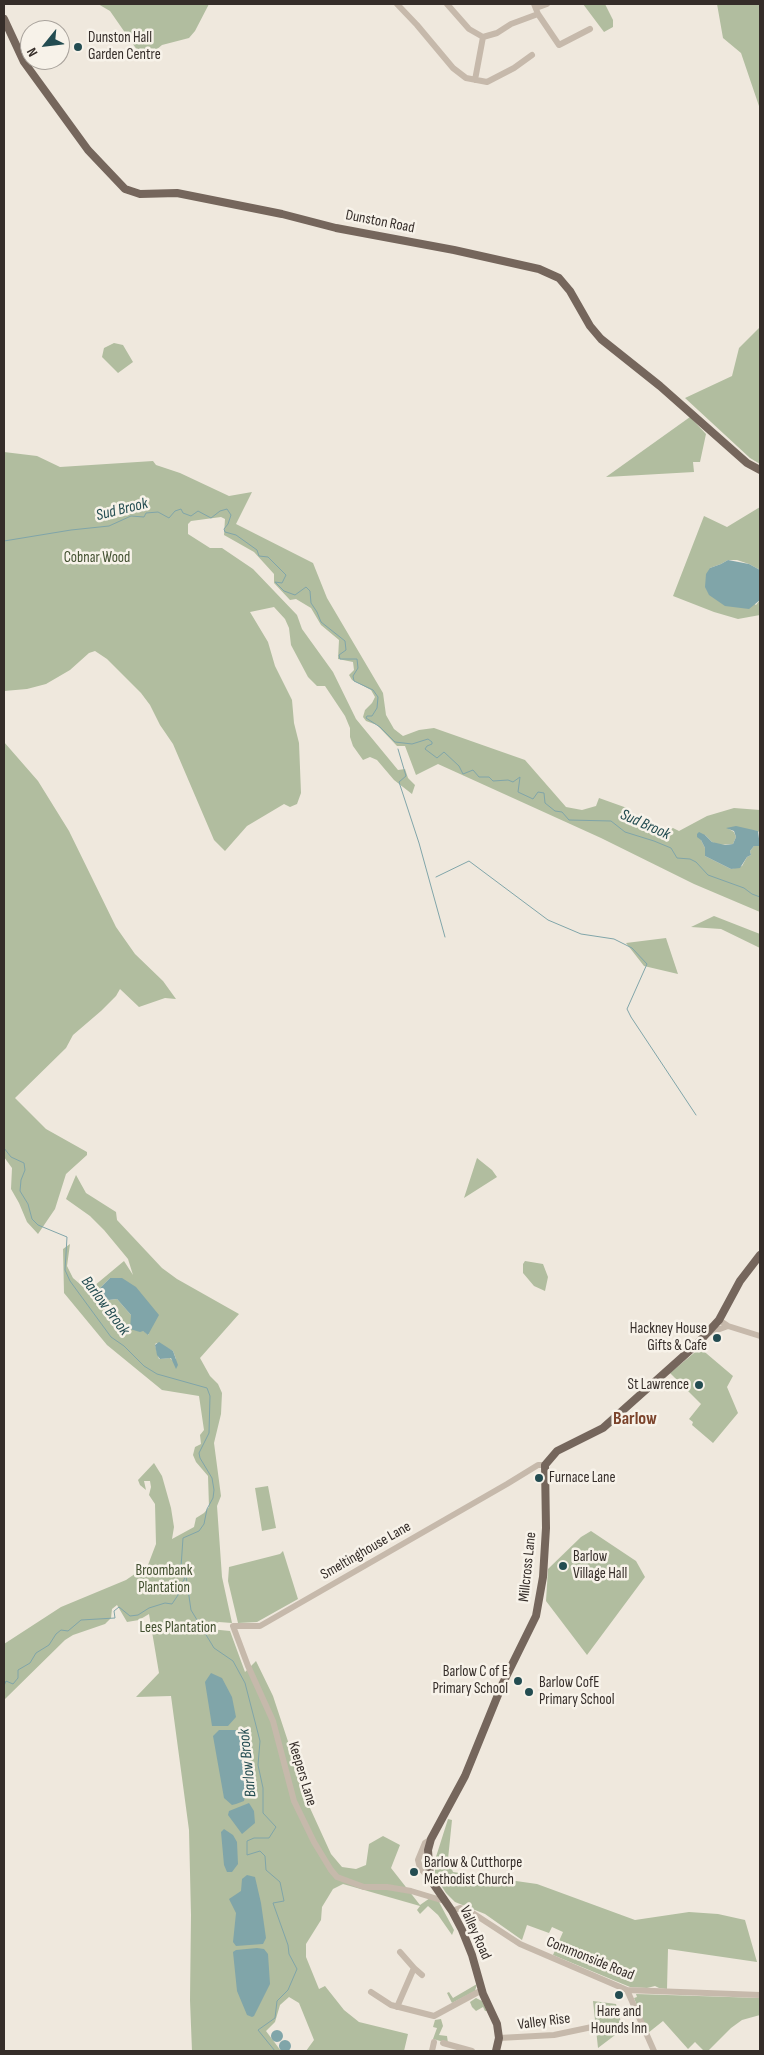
<!DOCTYPE html>
<html>
<head>
<meta charset="utf-8">
<style>
	body { margin:0 }
	#map { position:relative; width:764px; height:2055px; overflow:hidden; background:#efe8dd; font-family:"Sofia Sans Condensed",sans-serif }
	canvas { display:block }
	.frame { position:absolute; inset:0; border:5px solid #352d29; pointer-events:none }
	.north { position:absolute; left:20px; top:20px; width:50px; height:50px; box-sizing:border-box; background:#f7f2e9; border:1px solid #a9a39c; border-radius:50%; rotate:241deg; font-size:14px; font-weight:700; line-height:20px; text-align:center; color:#352d29 }
	.north::after { content:''; display:block; margin:auto; width:18px; height:22px; background:#234c51; clip-path:polygon(50% 0,100% 100%,50% 72%,0 100%) }
</style>
</head>
<body>
<div id="map">
<canvas width="764" height="2055"></canvas>
<div class="frame"></div>
<div class="north">N</div>
</div>
<script>
const ctx = document.querySelector('canvas').getContext('2d');
ctx.lineJoin = 'round';
function fill(path, color) { ctx.fillStyle = color; ctx.fill(path, 'evenodd'); }
const poly = rows => new Path2D(rows.map(r => 'M' + r).join(''));
function strokePath(path, color, width, dash) { ctx.strokeStyle = color; ctx.lineWidth = width; ctx.lineCap = dash ? 'butt' : 'round'; ctx.setLineDash(dash || []); ctx.stroke(path); }
function drawText(font, color, halo, rows, align = 'center') {
  ctx.font = font + ' "Sofia Sans Condensed",sans-serif'; ctx.lineWidth = 5; ctx.setLineDash([]); ctx.textBaseline = 'middle'; ctx.strokeStyle = halo; ctx.fillStyle = color; for (const [text, x, y, turn = 0] of rows) {
    ctx.save(); ctx.translate(x, y); ctx.rotate((+turn || 0) * Math.PI / 180); ctx.textAlign = isNaN(turn) ? turn : align; if (halo) ctx.strokeText(text, 0, 0); ctx.fillText(text, 0, 0); ctx.restore();
  }
}
fill(poly([
	[98,4,209,4,195,31,189,38,162,45,144,60,110,11],
	[583,4,605,4,613,20,613,27,604,32],
	[717,4,760,4,760,109,741,53,723,38],
	[760,327,760,464,750,458,685,398,732,376,739,348],
	[114,343,123,345,133,362,118,373,102,357,104,348],
	[690,417,706,434,700,462,693,462,694,472,606,477],
	[4,452,37,456,60,467,153,461,156,465,180,473,229,496,252,492,236,524,313,563,327,598,383,693,386,715,394,729,403,736,419,730,434,728,525,760,566,807,582,810,596,806,599,798,627,808,637,819,664,832,673,828,679,831,707,816,734,808,760,810,760,834,758,831,729,829,734,832,736,837,733,844,719,845,712,842,705,835,701,840,705,848,705,856,731,869,742,866,747,857,751,855,750,851,754,846,760,846,760,912,694,884,601,838,438,764,416,775,405,746,397,746,377,725,366,721,363,717,365,710,372,703,375,697,371,690,352,680,349,675,354,670,353,662,338,659,339,640,321,625,311,608,296,599,290,600,274,583,274,574,254,552,224,535,225,519,221,517,191,521,188,524,188,534,210,548,222,548,253,569,297,615,302,629,333,672,356,719,398,770,405,769,408,778,415,785,412,794,394,780,377,760,370,757,363,760,353,746,350,737,350,728,345,716,325,686,317,686,308,677,291,645,289,628,285,619,274,607,250,612,268,642,275,666,292,700,294,723,299,743,301,793,297,804,290,807,284,804,247,826,225,851,214,840,173,744,160,725,150,705,141,693,107,659,95,651,89,653,70,670,46,684,27,689,4,691],
	[760,507,760,570,749,564,737,560,728,560,721,564,710,568,756,605,760,600,760,615,738,619,714,612,673,596,704,516,727,527],
	[4,742,38,781,69,831,116,927,135,954,163,981,176,999,165,998,139,1007,120,989,116,996,101,1011,73,1035,66,1048,15,1098,46,1129,87,1152,87,1155,66,1174,55,1209,38,1234,27,1222,19,1203,11,1189,12,1168,4,1157],
	[714,916,760,934,760,948,721,929,691,927],
	[666,938,678,974,644,966,626,943],
	[477,1158,492,1170,497,1177,464,1198],
	[76,1175,86,1193,116,1212,117,1220,162,1268,177,1279,239,1314,200,1358,210,1376,218,1384,222,1393,221,1414,214,1443,221,1496,217,1506,222,1577,232,1623,219,1622,209,1626,210,1629,230,1631,245,1672,256,1661,273,1696,310,1808,331,1854,342,1867,356,1869,366,1865,369,1844,383,1836,400,1845,391,1868,420,1905,430,1898,439,1902,454,1930,452,1935,438,1915,428,1906,420,1914,417,1910,420,1906,343,1884,333,1889,322,1907,321,1920,306,1944,306,1957,319,1989,325,1986,344,2010,359,2022,408,2034,404,2051,306,2051,314,2040,299,2003,289,1997,280,2005,275,2022,266,2031,281,2051,192,2051,190,2000,191,1915,189,1830,171,1696,136,1697,159,1673,149,1614,139,1620,127,1622,117,1605,112,1609,111,1618,105,1624,73,1635,65,1640,4,1700,4,1644,61,1607,126,1580,148,1565,156,1544,155,1504,149,1495,151,1487,150,1481,144,1481,146,1490,140,1485,138,1480,154,1463,162,1476,171,1508,174,1527,172,1539,194,1527,196,1518,204,1513,209,1507,208,1476,196,1462,193,1455,195,1447,201,1444,200,1435,204,1430,199,1396,162,1390,107,1345,64,1293,63,1249,70,1244,67,1266,73,1278,88,1291,124,1261,133,1275,128,1259,104,1230,90,1216,66,1199],
	[110,1278,149,1335,132,1323,131,1315,117,1299,109,1300,100,1296,98,1290],
	[156,1343,173,1351,176,1359,173,1361,170,1358,159,1359,155,1345],
	[525,1261,543,1264,548,1277,545,1291,534,1286,523,1273,523,1264],
	[700,1348,733,1376,727,1387,738,1413,713,1443,692,1425,693,1422,689,1419,701,1404,670,1373],
	[268,1486,276,1528,262,1531,255,1488],
	[591,1531,636,1561,645,1577,587,1655,546,1601,548,1569,581,1537],
	[283,1551,298,1599,257,1622,238,1623,228,1581,229,1567,280,1554],
	[448,1819,452,1820,448,1859,453,1872,537,1884,635,1920,689,1912,718,1914,745,1920,757,1962,668,1949,667,1989,659,1988,655,1986,647,1988,630,1987,553,1955,563,1932,552,1927,549,1933,527,1925,522,1940,485,1914,455,1902,446,1893,435,1876,435,1860],
	[477,1984,475,1991,452,2003,447,1993,449,1992,453,1998],
	[636,1994,760,1998,760,2015,742,2020,731,2028,708,2051,704,2051,695,2042,688,2049,663,2021,648,2033,634,1998,637,1997],
	[476,1998,482,2001,487,2011,485,2011,483,2007,476,2011,472,2007,470,2002],
	[593,2001,616,2004,623,2029,598,2048],
	[441,2019,443,2026,439,2035,447,2036,448,2043,433,2039,437,2028,433,2027,435,2020]
]), '#b1bd9f');
fill(poly([
	[728,560,749,564,760,570,760,600,749,609,725,606,709,595,705,587,706,574,710,568,721,564],
	[736,826,758,831,760,846,754,846,750,851,751,855,747,857,740,868,731,869,705,856,705,848,701,840,697,837,697,834,699,832,705,835,712,842,725,845,733,844,736,837,734,831,726,828],
	[110,1278,122,1278,136,1287,159,1315,148,1335,143,1331,140,1332,130,1329,131,1315,117,1299,109,1300,100,1296,98,1290],
	[159,1342,173,1351,178,1365,176,1369,171,1358,160,1359,157,1355,155,1345],
	[211,1673,222,1678,232,1697,236,1717,228,1726,212,1726,205,1682],
	[219,1730,236,1730,243,1746,248,1783,244,1801,236,1804,232,1805,224,1798,213,1736],
	[249,1803,254,1811,255,1823,242,1834,228,1815,229,1811],
	[224,1829,233,1835,237,1842,238,1864,232,1872,227,1872,224,1865,221,1832],
	[247,1875,255,1877,261,1903,266,1938,263,1944,236,1946,233,1942,236,1913,229,1899,241,1891,242,1879],
	[257,1948,264,1949,268,1954,270,1984,254,2016,252,2017,247,2015,237,1991,233,1952,236,1950],
	'271 2036a6 6 0 1 1 12 0a6 6 0 1 1-12 0Z',
	'279 2046a6 6 0 1 1 12 0a6 6 0 1 1-12 0Z'
]), '#80a5a9');
strokePath(poly([
	[4,541,71,530,109,526,131,516,144,517,146,513,158,512,169,518,175,511,181,509,183,513,191,516,198,511,211,518,220,511,227,509,231,515,228,524,224,529,225,532,236,535,257,550,259,556,268,557,286,575,282,583,275,582,284,591,295,595,306,587,310,591,311,603,317,612,321,622,345,641,346,650,339,655,340,659,357,659,358,668,353,676,354,681,373,690,378,697,377,708,372,716,367,716,366,718,380,727,395,742,412,744,428,739,432,742,432,744,427,746,425,749,437,758,444,752,459,766,463,774,473,770,479,777,489,777,493,781,508,780,513,782,520,777,518,792,533,799,538,792,544,793,545,803,555,811,562,812,569,820,611,821,625,832,654,841,671,848,677,858,690,859,696,862,708,875,744,888,752,894,760,897],
	[398,749,406,776,399,782,419,843,445,937],
	[436,877,469,861,548,920,581,934,614,939,632,948,647,964,627,1009,631,1017,696,1115],
	[4,1148,11,1157,24,1163,25,1170,21,1180,20,1191,28,1204,32,1219,38,1225,67,1237,65,1270,70,1281,111,1337,124,1346,144,1366,157,1374,207,1388,210,1396,209,1433,199,1453,200,1458,212,1478,214,1490,213,1498,207,1509,204,1524,199,1531,183,1538,181,1567,186,1576,191,1610,214,1648,233,1661,245,1683,260,1741,258,1765,263,1788,263,1813,276,1827,269,1838,254,1838,247,1841,247,1855,260,1851,265,1856,266,1870,280,1882,284,1901,273,1903,288,1945,289,1954,297,1969,288,1990,277,2001,275,2018,258,2030,275,2051],
	[4,1686,6,1681,13,1684,18,1678,18,1670,30,1663,36,1653,49,1645,56,1634,61,1630,68,1631,81,1620,115,1618,114,1611,119,1607,130,1616,138,1615,149,1608,165,1603,172,1604,178,1595,185,1577]
]), '#80a5a9', 1);
strokePath(poly([
	[397,4,417,25,453,68,466,78,487,82,514,68,532,55],
	[447,4,469,29,483,37,497,33,511,24,538,14],
	[534,4,538,14,559,45,590,29],
	[536,8,547,4],
	[475,80,483,37],
	[719,1320,728,1326,760,1336],
	[706,1334,728,1326],
	[430,1879,420,1868,418,1860,425,1843,431,1839],
	[444,1898,441,1900,411,1891,387,1887,364,1887,337,1877,331,1870,314,1842,294,1801,273,1721,248,1666,233,1626,260,1626,507,1484,538,1465,545,1465],
	[452,1911,460,1908,468,1910,520,1944,627,1990,760,1995],
	[414,1968,422,1975],
	[627,1990,654,2051],
	[371,1992,391,2005,434,2016,482,1990],
	[397,2007,414,1968,400,1952],
	[499,2038,554,2035,592,2027],
	[443,2043,472,2051],
	[432,2051,434,2042]
]), '#c6b9ab', 6);
strokePath(poly([
	[4,19,24,62,88,150,125,189,140,194,177,193,282,214,336,228,454,250,539,269,559,278,570,291,590,326,601,339,660,386,747,463,760,470],
	[496,2051,499,2038,497,2024,483,1994,472,1955,462,1930,452,1911,430,1879,428,1850,431,1839,465,1776,502,1685,536,1616,543,1577,546,1528,545,1465,557,1451,603,1428,697,1344,719,1320,740,1281,760,1255]
]), '#75665c', 8);
for (const [x, y, r, color] of [
	[78,47,5,"#234c51"],
	[717,1338,5,"#234c51"],
	[699,1385,5,"#234c51"],
	[539,1478,5,"#234c51"],
	[563,1566,5,"#234c51"],
	[518,1681,5,"#234c51"],
	[529,1692,5,"#234c51"],
	[414,1872,5,"#234c51"],
	[619,1995,5,"#234c51"]
]) { const dot = new Path2D(); dot.arc(x, y, r, 0, 2 * Math.PI); ctx.fillStyle = color; ctx.fill(dot); strokePath(dot, '#f7f2e9', 2); }
drawText('15px', '#352d29', '#f7f2e9', [
	["Dunston Hall",88,38],
	["Garden Centre",88,55],
	["Hackney House",707,1329,"right"],
	["Gifts & Cafe",707,1346,"right"],
	["St Lawrence",689,1385,"right"],
	["Furnace Lane",549,1478],
	["Barlow",573,1557],
	["Village Hall",573,1574],
	["Barlow C of E",508,1672,"right"],
	["Primary School",508,1689,"right"],
	["Barlow CofE",539,1683],
	["Primary School",539,1700],
	["Barlow & Cutthorpe",424,1863],
	["Methodist Church",424,1880],
	["Hare and",619,2012,"center"],
	["Hounds Inn",619,2029,"center"]
], 'left');
drawText('15px', '#352d29', '#f7f2e9', [
	["Dunston Road",380,222,11],
	["Smeltinghouse Lane",366,1551,-30],
	["Millcross Lane",528,1567,-84],
	["Keepers Lane",302,1774,73],
	["Valley Road",475,1933,66],
	["Commonside Road",590,1959,22],
	["Valley Rise",544,2022,-7]
]);
drawText('15px', '#425030', '#f7f2e9', [
	["Cobnar Wood",97,558],
	["Broombank",164,1571],
	["Plantation",164,1588],
	["Lees Plantation",178,1628]
]);
drawText('italic 16px', '#234c51', '#f7f2e9', [
	["Sud Brook",122,510,-14],
	["Sud Brook",645,825,24],
	["Barlow Brook",105,1306,53],
	["Barlow Brook",248,1763,-96]
]);
drawText('bold 18px', '#7b432b', '#f7f2e9', [
	["Barlow",635,1419]
]);
</script>
</body>
</html>
